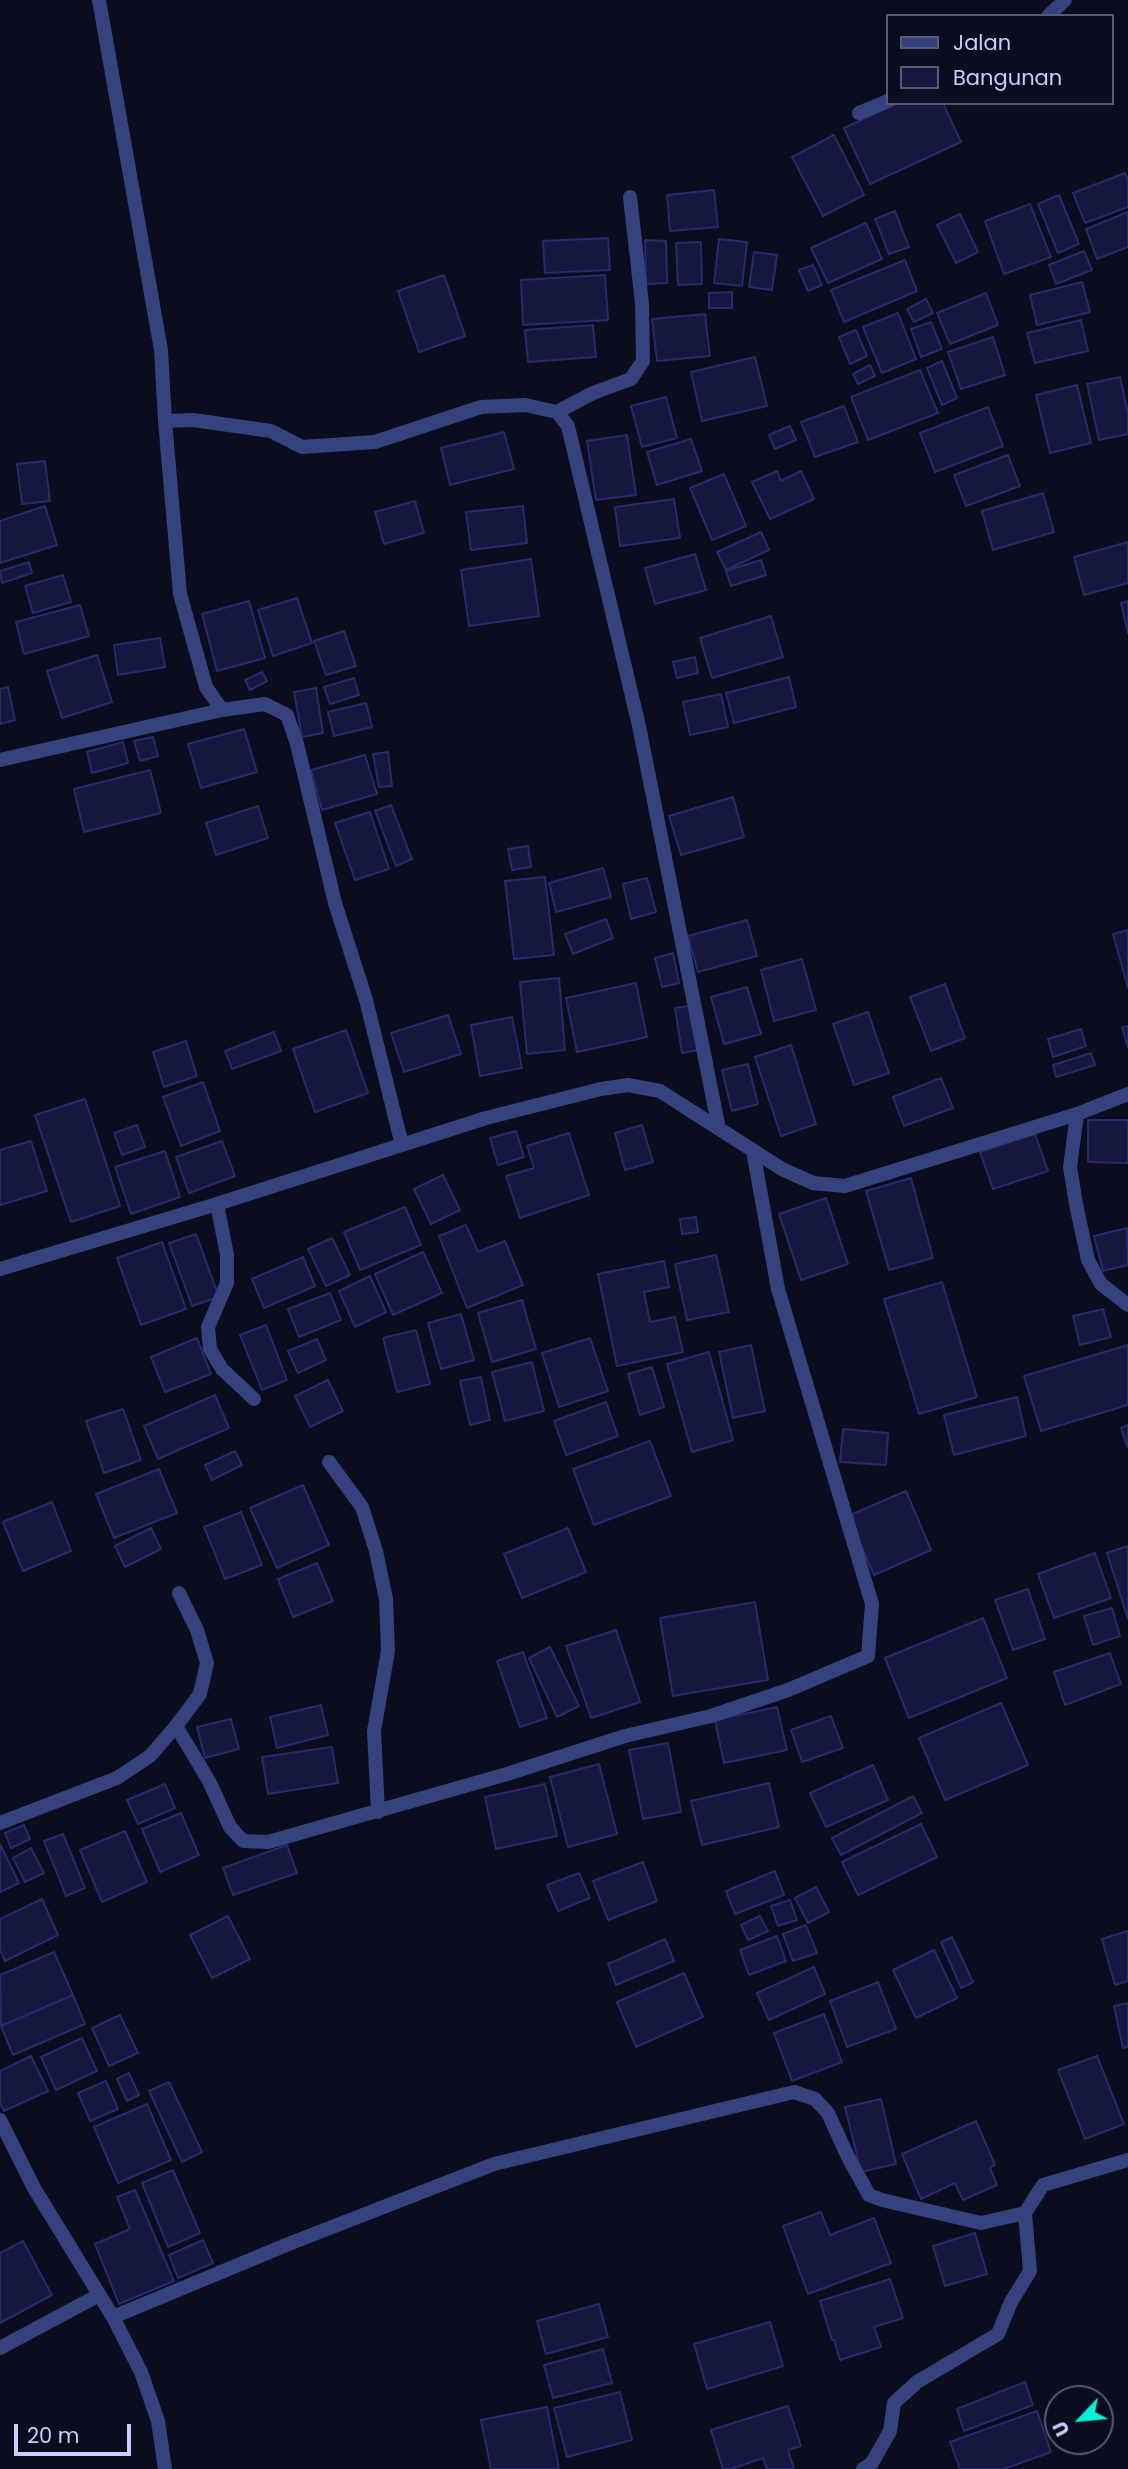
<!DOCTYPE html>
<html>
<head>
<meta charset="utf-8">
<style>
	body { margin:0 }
	#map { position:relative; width:1128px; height:2469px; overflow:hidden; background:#0b0c1e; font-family:Poppins,sans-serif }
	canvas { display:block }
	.legend { position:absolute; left:886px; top:14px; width:228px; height:91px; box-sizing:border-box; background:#0b0c1e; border:2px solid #575a78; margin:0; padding:9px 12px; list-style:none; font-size:21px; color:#c8ceff }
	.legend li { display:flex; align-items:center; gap:14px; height:35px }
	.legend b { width:35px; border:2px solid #575a78 }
	.north { position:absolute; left:1044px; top:2385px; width:70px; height:70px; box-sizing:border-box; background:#0b0c1e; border:2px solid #575a78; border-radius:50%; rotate:244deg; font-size:19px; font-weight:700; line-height:28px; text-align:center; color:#c8ceff }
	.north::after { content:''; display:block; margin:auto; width:24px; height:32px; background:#00f3d5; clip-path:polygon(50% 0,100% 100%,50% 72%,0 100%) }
	.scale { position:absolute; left:14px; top:2424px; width:117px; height:32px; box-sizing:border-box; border:4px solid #c8ceff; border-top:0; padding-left:9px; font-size:21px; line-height:24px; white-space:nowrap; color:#c8ceff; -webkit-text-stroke:5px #0b0c1e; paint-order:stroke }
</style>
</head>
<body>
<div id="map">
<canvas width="1128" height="2469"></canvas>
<ul class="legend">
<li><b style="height:9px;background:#35427e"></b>Jalan</li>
<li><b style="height:19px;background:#17183f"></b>Bangunan</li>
</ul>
<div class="north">U</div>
<div class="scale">20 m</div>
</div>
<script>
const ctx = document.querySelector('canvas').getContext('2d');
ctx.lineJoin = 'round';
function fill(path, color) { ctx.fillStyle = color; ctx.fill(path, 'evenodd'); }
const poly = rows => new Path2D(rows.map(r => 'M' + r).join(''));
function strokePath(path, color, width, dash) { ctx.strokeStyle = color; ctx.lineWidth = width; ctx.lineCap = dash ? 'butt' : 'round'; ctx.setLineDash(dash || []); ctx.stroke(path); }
const building = poly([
	[898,103,943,103,961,142,870,184,844,128,898,103],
	[834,135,864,195,823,216,792,157,834,135],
	[1125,173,1128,180,1128,207,1085,223,1073,193,1125,173],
	[714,190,718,227,670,231,667,195,714,190],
	[1059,195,1079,244,1058,253,1038,204,1059,195],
	[1030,204,1051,257,1004,274,985,221,1030,204],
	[895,211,909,247,889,254,875,219,895,211],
	[1128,212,1128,247,1097,259,1086,229,1128,212],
	[960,214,978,252,956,263,937,225,960,214],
	[866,223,882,259,828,283,811,248,866,223],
	[608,238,610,270,545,273,543,241,608,238],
	[719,239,747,242,742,286,714,283,719,239],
	[645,240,666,241,667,283,646,284,645,240],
	[701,242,702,284,678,285,676,243,701,242],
	[1084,251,1092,270,1056,284,1049,265,1084,251],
	[754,252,777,255,772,290,749,287,754,252],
	[905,260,917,291,844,322,831,290,905,260],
	[813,265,822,285,808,291,799,270,813,265],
	[444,275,465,336,419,352,398,291,444,275],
	[605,275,608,320,523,325,521,280,605,275],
	[1082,282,1090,312,1037,325,1030,295,1082,282],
	[732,292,732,308,709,308,709,293,732,292],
	[986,293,998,325,950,344,937,313,986,293],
	[926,299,933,313,914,322,907,309,926,299],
	[898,313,916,359,882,373,863,327,898,313],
	[705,314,710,356,657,361,652,319,705,314],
	[1081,320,1088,351,1035,363,1027,333,1081,320],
	[931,322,942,349,921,357,911,329,931,322],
	[593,325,596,357,528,362,525,330,593,325],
	[856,330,867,356,850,364,839,337,856,330],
	[993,337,1005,375,961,389,948,352,993,337],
	[755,357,767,406,702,421,691,372,755,357],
	[942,361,957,398,942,405,927,368,942,361],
	[870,365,875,376,858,384,853,374,870,365],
	[920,370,938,413,868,440,851,397,920,370],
	[1120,377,1128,413,1128,434,1099,440,1087,384,1120,377],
	[1077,385,1091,443,1050,453,1036,395,1077,385],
	[666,397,677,438,642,447,631,406,666,397],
	[844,406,858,442,815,457,801,422,844,406],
	[988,407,1003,446,935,472,920,433,988,407],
	[790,426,796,440,775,449,769,435,790,426],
	[504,432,514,469,450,485,441,448,504,432],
	[627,435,636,495,596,500,587,441,627,435],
	[691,439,702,471,657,485,647,452,691,439],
	[1008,455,1020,486,966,506,954,475,1008,455],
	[45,461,50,501,22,504,17,464,45,461],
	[777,471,781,481,801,471,814,499,770,519,752,482,777,471],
	[724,474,746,526,712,540,690,488,724,474],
	[1043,493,1054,532,993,550,982,511,1043,493],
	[674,499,680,538,620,546,615,507,674,499],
	[415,501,424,533,384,544,375,512,415,501],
	[45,506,57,545,0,563,0,521,45,506],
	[523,506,527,543,471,550,466,512,523,506],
	[761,532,769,550,726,570,717,552,761,532],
	[1128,542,1128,583,1084,595,1074,557,1128,542],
	[695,554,706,590,655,604,645,568,695,554],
	[531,559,539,616,469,626,461,570,531,559],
	[761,560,766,575,731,586,726,571,761,560],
	[29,562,32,573,2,583,0,571,29,562],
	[63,575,71,602,33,613,25,586,63,575],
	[297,598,312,643,273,656,258,610,297,598],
	[249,601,265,658,217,671,202,614,249,601],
	[1128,601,1128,633,1121,603,1128,601],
	[80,605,89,636,24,654,16,622,80,605],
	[771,616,783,657,712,678,700,638,771,616],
	[344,631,356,666,326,675,314,641,344,631],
	[160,638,165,667,118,675,114,645,160,638],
	[97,655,112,702,62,718,47,671,97,655],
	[695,657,698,673,677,678,673,662,695,657],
	[262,672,267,681,250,690,245,680,262,672],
	[789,677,796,707,734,723,726,693,789,677],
	[354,678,359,695,330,704,324,687,354,678],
	[8,687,15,720,0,724,0,689,8,687],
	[316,688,323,733,302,737,294,692,316,688],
	[721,694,728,727,690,735,683,702,721,694],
	[366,703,372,727,334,736,328,712,366,703],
	[244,729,257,772,201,788,188,744,244,729],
	[153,737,158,756,140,761,134,741,153,737],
	[123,742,128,763,92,773,87,752,123,742],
	[388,752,392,786,379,787,373,754,388,752],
	[365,755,377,794,322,810,311,770,365,755],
	[150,770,161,813,84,832,74,789,150,770],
	[733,797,744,837,681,855,669,816,733,797],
	[391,805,412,859,396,866,375,811,391,805],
	[258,806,268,838,216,855,206,823,258,806],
	[370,812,389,869,355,880,335,823,370,812],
	[528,846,531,867,512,870,508,849,528,846],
	[603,868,611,897,556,912,549,883,603,868],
	[545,877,554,955,514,959,505,881,545,877],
	[647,878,656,912,631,919,623,884,647,878],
	[606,919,613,938,573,954,565,934,606,919],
	[747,920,757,956,698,972,688,936,747,920],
	[1128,930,1128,988,1113,934,1128,930],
	[673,953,679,983,662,987,655,958,673,953],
	[802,959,816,1010,774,1021,761,970,802,959],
	[559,978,565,1050,527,1054,520,982,559,978],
	[636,983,647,1037,577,1052,566,998,636,983],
	[945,984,965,1038,931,1051,910,997,945,984],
	[747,987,761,1034,724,1044,711,997,747,987],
	[689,1006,698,1050,682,1053,675,1008,689,1006],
	[868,1012,889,1073,854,1085,833,1024,868,1012],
	[448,1015,461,1054,404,1072,391,1033,448,1015],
	[512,1017,522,1068,480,1076,471,1025,512,1017],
	[1128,1026,1128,1048,1122,1027,1128,1026],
	[1081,1029,1086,1046,1053,1057,1048,1039,1081,1029],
	[346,1030,368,1093,315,1112,293,1049,346,1030],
	[274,1032,281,1051,232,1069,225,1051,274,1032],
	[186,1041,197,1076,164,1087,153,1052,186,1041],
	[791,1045,816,1124,781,1136,755,1057,791,1045],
	[1091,1053,1095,1065,1056,1077,1053,1065,1091,1053],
	[748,1064,758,1104,732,1111,722,1070,748,1064],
	[941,1078,953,1108,904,1126,893,1097,941,1078],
	[203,1082,220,1131,181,1146,163,1097,203,1082],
	[85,1099,120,1206,71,1222,35,1115,85,1099],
	[1088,1120,1128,1120,1128,1163,1088,1162,1088,1120],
	[137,1125,145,1147,122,1155,114,1133,137,1125],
	[642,1125,653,1162,625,1170,615,1133,642,1125],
	[516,1131,524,1157,498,1165,490,1138,516,1131],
	[569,1133,589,1195,520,1218,506,1176,534,1168,527,1146,569,1133],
	[1035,1134,1048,1171,993,1189,980,1152,1035,1134],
	[31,1141,47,1191,0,1205,0,1150,31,1141],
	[222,1141,235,1176,189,1193,176,1157,222,1141],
	[165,1151,180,1197,131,1214,115,1167,165,1151],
	[443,1175,460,1210,431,1224,414,1189,443,1175],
	[911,1178,933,1258,889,1270,866,1191,911,1178],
	[826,1198,848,1264,801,1280,779,1214,826,1198],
	[405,1207,421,1245,360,1270,344,1232,405,1207],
	[696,1217,698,1232,682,1234,680,1219,696,1217],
	[466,1225,478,1252,505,1241,523,1285,467,1308,439,1236,466,1225],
	[1127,1228,1128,1265,1103,1271,1094,1236,1127,1228],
	[196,1234,219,1297,192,1306,169,1243,196,1234],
	[332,1238,350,1275,326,1286,308,1249,332,1238],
	[162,1242,186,1309,141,1325,117,1258,162,1242],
	[423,1252,442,1293,393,1315,375,1274,423,1252],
	[716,1255,729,1312,687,1320,675,1264,716,1255],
	[303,1257,315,1286,264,1308,252,1279,303,1257],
	[664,1261,669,1287,644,1292,650,1322,675,1317,683,1352,617,1366,598,1274,664,1261],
	[370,1276,386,1312,355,1327,339,1291,370,1276],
	[942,1282,977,1397,919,1414,884,1299,942,1282],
	[330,1293,341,1320,299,1337,288,1309,330,1293],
	[522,1300,536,1349,492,1362,478,1313,522,1300],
	[1103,1309,1111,1337,1080,1345,1073,1316,1103,1309],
	[461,1314,474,1360,441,1369,428,1323,461,1314],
	[266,1325,287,1380,262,1390,240,1335,266,1325],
	[416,1330,430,1384,397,1392,383,1338,416,1330],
	[197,1338,211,1374,165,1392,151,1357,197,1338],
	[590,1338,608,1391,559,1407,542,1353,590,1338],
	[317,1339,326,1360,298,1373,288,1351,317,1339],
	[751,1345,765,1411,733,1418,719,1352,751,1345],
	[1128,1345,1128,1405,1041,1431,1024,1376,1128,1345],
	[709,1352,733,1440,692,1452,667,1364,709,1352],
	[532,1362,544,1411,505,1421,492,1372,532,1362],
	[652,1367,664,1407,640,1415,628,1374,652,1367],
	[481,1377,490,1420,470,1425,460,1381,481,1377],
	[328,1380,343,1411,310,1427,295,1396,328,1380],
	[215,1395,229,1428,158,1459,144,1426,215,1395],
	[1017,1397,1026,1436,954,1455,944,1415,1017,1397],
	[606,1402,618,1436,566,1455,554,1421,606,1402],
	[123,1409,141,1460,104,1473,86,1421,123,1409],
	[1128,1425,1128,1448,1121,1428,1128,1425],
	[843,1429,888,1433,886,1465,840,1462,843,1429],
	[650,1441,671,1496,594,1525,573,1469,650,1441],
	[235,1451,242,1465,212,1480,205,1465,235,1451],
	[159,1469,177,1513,114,1538,96,1494,159,1469],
	[303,1485,329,1545,277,1568,250,1508,303,1485],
	[906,1491,931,1550,874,1575,848,1516,906,1491],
	[52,1502,71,1551,23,1571,3,1522,52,1502],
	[241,1512,262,1565,225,1579,204,1527,241,1512],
	[151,1528,161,1549,125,1567,115,1546,151,1528],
	[568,1528,586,1572,522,1598,504,1554,568,1528],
	[1128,1546,1128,1619,1107,1553,1128,1546],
	[1095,1553,1111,1598,1054,1618,1038,1574,1095,1553],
	[317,1563,333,1601,293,1617,278,1579,317,1563],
	[1028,1589,1045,1639,1013,1650,995,1600,1028,1589],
	[755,1602,768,1680,673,1696,660,1618,755,1602],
	[1112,1608,1120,1636,1093,1645,1084,1616,1112,1608],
	[983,1618,1007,1678,909,1718,885,1658,983,1618],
	[616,1630,640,1702,591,1718,566,1646,616,1630],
	[550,1647,579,1706,557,1717,529,1658,550,1647],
	[523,1652,547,1718,520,1727,497,1661,523,1652],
	[1110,1653,1121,1684,1065,1705,1054,1672,1110,1653],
	[1001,1703,1028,1765,945,1800,919,1738,1001,1703],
	[321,1705,328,1735,277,1748,270,1717,321,1705],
	[777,1707,787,1750,724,1763,715,1720,777,1707],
	[831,1716,843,1748,802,1762,791,1730,831,1716],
	[231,1719,239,1749,205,1758,197,1727,231,1719],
	[668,1743,681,1812,643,1819,629,1750,668,1743],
	[332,1747,338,1783,268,1794,262,1757,332,1747],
	[599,1764,617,1834,568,1847,550,1777,599,1764],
	[873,1765,888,1800,826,1827,810,1793,873,1765],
	[769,1783,779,1827,702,1845,691,1801,769,1783],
	[165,1784,175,1808,138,1824,127,1800,165,1784],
	[545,1784,557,1836,496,1849,485,1797,545,1784],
	[913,1796,922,1813,841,1855,832,1838,913,1796],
	[181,1813,199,1855,160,1872,142,1829,181,1813],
	[921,1824,937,1857,858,1895,842,1862,921,1824],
	[24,1825,30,1839,11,1848,5,1833,24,1825],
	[125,1831,147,1882,102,1902,80,1850,125,1831],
	[63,1834,85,1888,66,1896,44,1841,63,1834],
	[0,1844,19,1883,0,1892,0,1844],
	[287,1845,297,1873,233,1895,223,1868,287,1845],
	[31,1848,44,1873,25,1882,13,1858,31,1848],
	[643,1862,657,1901,608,1920,593,1881,643,1862],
	[775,1871,784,1895,735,1914,726,1891,775,1871],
	[579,1873,590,1898,558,1911,547,1885,579,1873],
	[816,1887,829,1912,808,1923,795,1898,816,1887],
	[42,1899,58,1935,5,1961,0,1950,0,1919,42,1899],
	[790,1900,797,1920,778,1926,771,1906,790,1900],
	[228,1916,250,1959,212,1978,190,1935,228,1916],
	[760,1916,768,1931,748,1940,741,1925,760,1916],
	[806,1925,817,1953,793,1961,783,1934,806,1925],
	[1128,1931,1128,1981,1115,1985,1102,1939,1128,1931],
	[777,1936,786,1961,749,1975,740,1950,777,1936],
	[952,1937,973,1982,961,1988,941,1942,952,1937],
	[665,1939,674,1961,616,1985,608,1964,665,1939],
	[934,1950,957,1998,916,2018,893,1970,934,1950],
	[54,1952,73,1995,1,2026,0,1975,54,1952],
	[814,1967,825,1994,769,2020,757,1993,814,1967],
	[684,1973,703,2017,636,2047,617,2002,684,1973],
	[878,1982,896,2029,847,2047,830,2001,878,1982],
	[73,1995,85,2024,13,2055,1,2026,73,1995],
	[1128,2003,1128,2047,1123,2048,1114,2006,1128,2003],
	[824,2014,842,2062,792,2081,774,2033,824,2014],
	[120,2015,138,2053,109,2066,92,2028,120,2015],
	[82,2038,97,2071,56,2090,41,2057,82,2038],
	[31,2056,48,2091,4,2111,0,2103,0,2071,31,2056],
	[1097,2056,1124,2124,1085,2139,1058,2070,1097,2056],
	[129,2073,139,2095,127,2101,117,2079,129,2073],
	[106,2081,118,2109,90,2121,78,2093,106,2081],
	[169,2082,202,2152,182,2162,149,2091,169,2082],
	[881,2099,896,2164,861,2172,845,2107,881,2099],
	[147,2104,171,2160,118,2183,94,2127,147,2104],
	[976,2121,995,2165,990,2168,997,2185,963,2200,955,2183,921,2199,902,2154,976,2121],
	[173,2170,200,2233,168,2247,142,2183,173,2170],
	[135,2190,174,2281,119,2304,95,2244,130,2229,117,2197,135,2190],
	[821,2212,830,2235,874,2218,891,2263,808,2294,783,2226,821,2212],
	[975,2233,987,2274,945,2286,933,2246,975,2233],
	[203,2240,213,2263,178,2278,169,2255,203,2240],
	[23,2241,52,2295,0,2323,0,2253,23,2241],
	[890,2279,903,2318,874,2327,881,2347,840,2360,834,2340,832,2340,820,2301,890,2279],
	[599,2304,608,2337,546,2354,537,2321,599,2304],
	[770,2322,783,2366,707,2389,694,2344,770,2322],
	[603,2349,612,2383,553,2398,544,2365,603,2349],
	[1025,2382,1033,2405,964,2431,957,2409,1025,2382],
	[620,2392,632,2440,567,2457,554,2408,620,2392],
	[788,2406,801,2446,788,2450,794,2469,767,2469,763,2458,731,2469,723,2469,711,2430,788,2406],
	[547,2407,559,2469,491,2469,481,2420,547,2407],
	[1037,2411,1051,2452,1004,2469,960,2469,950,2442,1037,2411]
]);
fill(building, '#17183f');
strokePath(building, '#282a6c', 2);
strokePath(poly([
	[99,0,161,350,165,421,193,420,271,431,302,447,375,442,481,407,525,405,557,412,568,426,639,726,719,1129],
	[1048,16,1065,0],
	[859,113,888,101],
	[557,412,593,393,631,379,643,361,642,303,630,197],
	[165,421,180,594,206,687,222,710,265,704,287,715,297,744,335,903,366,1000,402,1145],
	[0,760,222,710],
	[1077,1114,1070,1167,1076,1204,1088,1260,1101,1284,1128,1305],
	[217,1204,227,1255,227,1283,208,1327,210,1349,222,1369,254,1399],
	[0,1269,217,1204,486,1118,601,1089,628,1085,660,1091,782,1169,813,1183,845,1186,1077,1114,1128,1094],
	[329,1462,362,1507,376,1551,386,1599,388,1651,374,1731,378,1812],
	[176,1726,209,1781,230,1827,243,1841,268,1842,507,1774,625,1736,711,1716,788,1690,868,1656,872,1604,778,1289,753,1151],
	[0,1823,117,1778,150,1756,176,1726,200,1694,207,1663,197,1630,179,1593],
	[0,2120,34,2188,113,2317,141,2372,158,2421,165,2469],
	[113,2317,291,2243,494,2164,794,2092,815,2099,828,2113,848,2157,869,2195,882,2200,981,2223,1025,2213,1043,2185,1128,2160],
	[0,2348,99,2295],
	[863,2469,872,2463,890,2431,894,2403,917,2382,998,2334,1011,2302,1030,2271,1025,2213]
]), '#35427e', 14);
</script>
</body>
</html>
